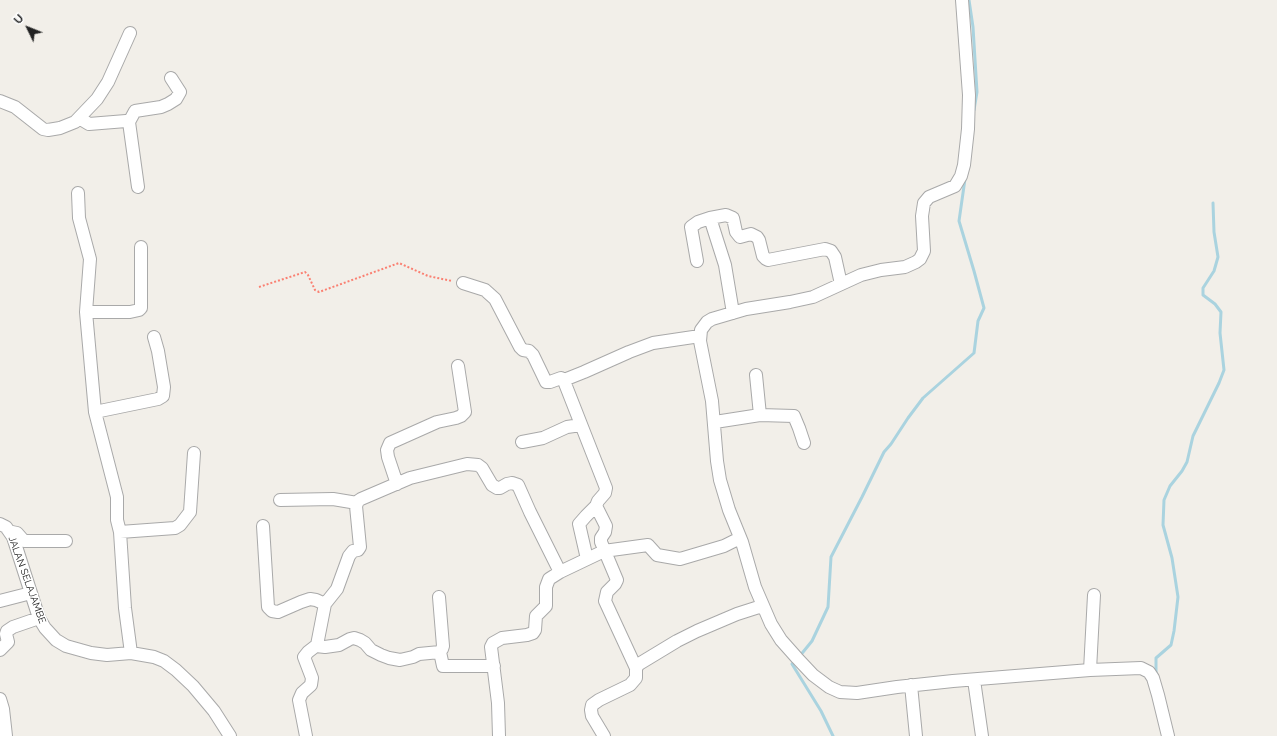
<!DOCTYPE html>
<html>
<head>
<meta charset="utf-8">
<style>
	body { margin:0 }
	#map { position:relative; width:1277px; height:736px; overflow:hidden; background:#f2efe9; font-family:Raleway,sans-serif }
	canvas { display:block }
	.north { position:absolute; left:8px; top:8px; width:40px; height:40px; -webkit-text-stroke:3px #fff; paint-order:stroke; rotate:313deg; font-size:11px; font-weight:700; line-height:16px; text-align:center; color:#222 }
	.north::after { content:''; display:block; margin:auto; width:14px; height:18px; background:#222; clip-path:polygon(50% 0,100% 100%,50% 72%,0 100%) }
</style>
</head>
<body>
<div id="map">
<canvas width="1277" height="736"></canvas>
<div class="north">U</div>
</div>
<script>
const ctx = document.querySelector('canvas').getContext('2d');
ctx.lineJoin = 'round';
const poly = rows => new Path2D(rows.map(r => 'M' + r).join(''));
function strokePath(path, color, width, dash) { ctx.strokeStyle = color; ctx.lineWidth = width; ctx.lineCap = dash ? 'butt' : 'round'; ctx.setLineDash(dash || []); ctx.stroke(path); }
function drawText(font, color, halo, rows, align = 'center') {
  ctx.font = font + ' Raleway,sans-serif'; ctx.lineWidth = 3; ctx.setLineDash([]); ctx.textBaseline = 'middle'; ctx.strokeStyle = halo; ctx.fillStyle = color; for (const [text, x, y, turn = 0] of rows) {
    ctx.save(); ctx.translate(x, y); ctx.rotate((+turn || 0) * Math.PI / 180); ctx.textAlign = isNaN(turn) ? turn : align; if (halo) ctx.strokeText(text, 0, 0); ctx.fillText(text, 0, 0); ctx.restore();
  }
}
strokePath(poly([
	[969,0,973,27,977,92,974,110],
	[799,657,812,641,828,607,831,557,862,497,884,452,891,444,908,418,923,398,974,353,978,321,984,308,974,271,959,221,965,179],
	[795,661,792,664,821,711,833,736],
	[1156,675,1156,658,1171,645,1174,631,1178,597,1172,558,1163,525,1164,500,1170,486,1182,471,1187,462,1193,436,1219,383,1224,370,1220,333,1221,312,1215,304,1203,295,1203,288,1214,271,1218,257,1214,232,1213,203]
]), '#aad3df', 3);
const minor = poly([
	[962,0,969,95,968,129,964,165,961,176,955,186,929,197,924,203,922,216,924,251,920,259,916,262,905,267,881,270,861,275,813,297,790,302,746,309,712,319,707,322,701,330,700,341,712,401,717,461,720,480,729,510,742,542,755,587,771,624,781,640,797,658,813,675,829,687,840,692,857,693,897,687,953,681,1090,670,1141,668,1149,672,1153,678,1158,695,1168,736],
	[0,101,15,107,43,129,48,130,60,128,75,122,97,99,108,82,130,33],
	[79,118,89,124,126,121,129,122,138,187],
	[129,122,135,111,161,107,168,104,176,99,180,92,171,78],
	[78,193,79,218,90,259,86,312,95,412,117,497,117,520,120,532,125,608,131,653],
	[710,218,725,265,733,313],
	[697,261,691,227,698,222,710,218,726,215,733,218,736,232,740,237,751,234,757,237,759,240,763,256,766,259,768,260,799,254,825,249,831,251,835,257,841,284],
	[463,283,485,290,495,299,520,347,523,350,529,351,533,355,546,382,550,382,561,378,564,381,606,488,605,493,598,501,596,506,606,526,605,532,601,538,601,542,617,580,615,584,607,592,605,601,636,668],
	[86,312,130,312,139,310,141,308,141,247],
	[564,380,584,372,629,352,653,343,700,336],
	[95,412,158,399,163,396,164,387,158,351,154,337],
	[760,415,794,416,799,428,804,443],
	[715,422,760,415,756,375],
	[522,442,543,438,567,427,581,425],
	[397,484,388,457,387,450,390,443,437,422,456,418,461,416,465,412,458,366],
	[280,500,333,499,357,503],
	[0,524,6,527,13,537,39,618,45,628,56,640,66,646,91,653,107,655,131,653,154,657,164,661,176,670,193,686,214,711,230,736],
	[263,526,268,607,272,611,278,612,301,602,310,599,316,600,325,604],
	[12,532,17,533,24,541,66,541],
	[120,532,175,528,180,525,190,512,194,453],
	[587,559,579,524,586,516,596,506],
	[0,601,31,593],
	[316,646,325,647,339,645,350,639,354,638,360,640,365,643,371,650,381,655,389,658,400,660,413,657,419,654,440,652,442,649,443,646,439,597],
	[0,650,8,642,6,634,7,631,13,627,39,618],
	[440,652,443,666,494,666],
	[1090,670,1094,595],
	[974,680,982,736],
	[911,685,916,736],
	[0,699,3,709,6,736],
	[306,736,299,700,302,693,311,685,312,678,304,657,308,652,317,645,325,604,337,589,349,556,353,551,358,550,360,547,356,506,358,501,361,499,410,478,467,464,478,465,482,468,492,485,497,488,500,488,507,484,512,483,518,485,530,512,560,572],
	[499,736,498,703,491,647,493,643,502,638,527,635,533,633,535,630,536,616,546,606,546,587,549,579,560,572,604,551,648,545,657,555,680,559,724,546,740,538],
	[604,736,592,716,591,710,592,705,599,700,630,685,636,678,636,668,639,664,677,641,697,631,737,614,762,606]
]);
strokePath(minor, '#a9a9a9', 14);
strokePath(poly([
	[259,287,305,272,308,275,315,290,319,292,399,263,428,276,452,281]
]), '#fa8072', 2, [2, 2]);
strokePath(minor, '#fff', 12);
drawText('10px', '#222', '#fff', [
	["JALAN SELAJAMBE",27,580,70]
]);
</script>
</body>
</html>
